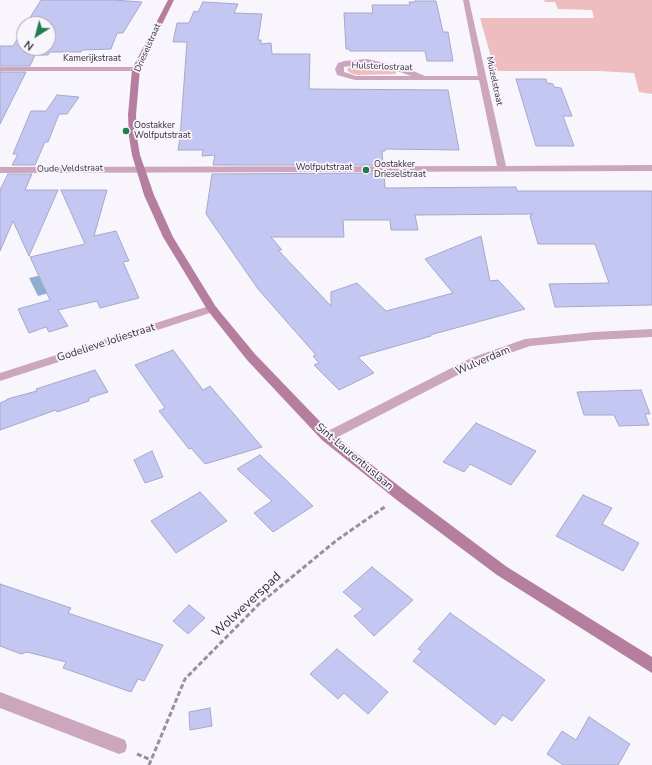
<!DOCTYPE html>
<html>
<head>
<meta charset="utf-8">
<style>
	body { margin:0 }
	#map { position:relative; width:652px; height:765px; overflow:hidden; background:#f9f5fc; font-family:"Nunito Sans",sans-serif }
	canvas { display:block }
	.north { position:absolute; left:16px; top:16px; width:40px; height:40px; box-sizing:border-box; background:#f9f5fc; border:1px solid #aba5af; border-radius:50%; rotate:216deg; font-size:11px; font-weight:700; line-height:16px; text-align:center; color:#362e3b }
	.north::after { content:''; display:block; margin:auto; width:14px; height:18px; background:#237b4f; clip-path:polygon(50% 0,100% 100%,50% 72%,0 100%) }
</style>
</head>
<body>
<div id="map">
<canvas width="652" height="765"></canvas>
<div class="north">N</div>
</div>
<script>
const ctx = document.querySelector('canvas').getContext('2d');
ctx.lineJoin = 'round';
function fill(path, color) { ctx.fillStyle = color; ctx.fill(path, 'evenodd'); }
const poly = rows => new Path2D(rows.map(r => 'M' + r).join(''));
function strokePath(path, color, width, dash) { ctx.strokeStyle = color; ctx.lineWidth = width; ctx.lineCap = dash ? 'butt' : 'round'; ctx.setLineDash(dash || []); ctx.stroke(path); }
function drawText(font, color, halo, rows, align = 'center') {
  ctx.font = font + ' "Nunito Sans",sans-serif'; ctx.lineWidth = 3.5; ctx.setLineDash([]); ctx.textBaseline = 'middle'; ctx.strokeStyle = halo; ctx.fillStyle = color; for (const [text, x, y, turn = 0] of rows) {
    ctx.save(); ctx.translate(x, y); ctx.rotate((+turn || 0) * Math.PI / 180); ctx.textAlign = isNaN(turn) ? turn : align; if (halo) ctx.strokeText(text, 0, 0); ctx.fillText(text, 0, 0); ctx.restore();
  }
}
fill(poly([
	[544,0,652,0,652,94,639,92,634,73,599,71,495,71,480,18,594,18,592,10,558,9,555,2,545,2],
	[374,64,396,71,396,74,357,75,350,73,347,70,349,67,354,65]
]), '#eebdc0');
fill(poly([
	[42,275,52,292,38,296,29,278]
]), '#8faed0');
const building = poly([
	[41,0,113,0,142,2,123,33,117,33,111,49,82,50,81,52,50,52,48,55,35,55,30,66,0,66,0,46,13,46,24,28,24,48,48,48,48,24,26,24,41,0],
	[415,1,436,1,443,32,448,32,453,61,427,61,425,51,350,51,349,49,346,49,344,13,373,13,372,5,410,5,409,2,415,2,415,1],
	[203,2,238,4,234,13,262,14,258,40,261,40,261,44,271,43,272,54,310,54,309,89,448,90,459,150,385,149,385,151,382,151,383,165,213,165,215,155,202,156,203,150,178,150,180,138,187,42,173,42,177,23,189,23,194,11,198,12,203,2],
	[0,72,26,72,0,124,0,72],
	[516,79,546,79,547,83,553,84,554,87,561,88,572,116,563,116,574,146,536,146,516,79],
	[57,95,79,97,67,114,59,114,48,142,45,142,35,165,12,165,18,154,13,154,31,111,46,111,57,95],
	[384,173,385,188,516,187,517,191,652,191,652,305,555,307,549,284,609,283,595,244,538,244,530,216,533,214,415,215,418,230,391,230,390,220,343,220,344,237,271,237,282,250,278,250,331,306,331,292,357,283,386,311,453,293,425,259,481,236,490,281,498,280,525,309,430,335,431,336,358,357,374,373,339,390,314,365,319,363,313,356,316,355,258,289,206,214,212,174,384,173],
	[8,174,32,174,25,190,58,190,29,256,13,221,0,251,0,190,8,174],
	[61,190,107,190,94,236,116,231,129,261,123,262,139,298,100,308,97,301,58,310,68,326,49,332,46,327,29,333,18,309,50,300,30,257,85,244,61,190],
	[173,350,203,390,210,386,262,447,205,464,191,448,189,449,159,411,165,408,135,365,173,350],
	[95,370,108,392,89,398,89,401,57,412,56,410,0,430,0,403,7,400,7,399,37,391,36,389,95,370],
	[641,390,650,414,645,414,649,425,619,426,614,415,584,415,577,392,641,390],
	[476,423,536,451,511,485,470,464,464,472,443,462,476,423],
	[152,451,163,477,145,483,134,460,152,451],
	[260,455,313,506,273,532,254,513,272,501,237,469,260,455],
	[200,492,227,521,176,553,151,521,200,492],
	[583,495,612,508,602,524,639,543,623,571,556,536,583,495],
	[372,567,413,600,374,636,354,616,363,609,343,592,372,567],
	[0,584,71,608,68,613,163,645,144,681,138,679,131,692,63,668,66,662,27,652,21,654,0,646,0,584],
	[189,605,205,618,188,634,173,621,189,605],
	[450,613,545,680,512,721,503,715,495,725,413,661,422,651,418,649,450,613],
	[337,649,388,692,368,714,344,693,338,699,310,674,337,649],
	[210,708,212,726,190,730,189,712,210,708],
	[589,717,630,744,618,765,563,765,547,754,562,731,576,740,589,717]
]);
fill(building, '#c4c7f2');
strokePath(building, '#a5a8c9', 1);
strokePath(poly([
	[137,754,151,760],
	[149,765,185,679,259,604,337,540,386,506]
]), '#97919b', 3, [5, 2.5]);
fill(poly([
	[463,0,469,0,506,166,652,165,652,171,0,173,0,167,497,166,479,80,355,80,337,75,335,69,338,63,344,61,367,59,406,68,425,76,478,76,463,0],
	[367,63,400,72,411,76,356,76,344,72,344,67,367,63],
	[0,67,136,67,140,69,136,71,0,71,0,67],
	[212,305,216,307,218,309,216,311,0,381,0,373,212,305],
	[652,329,652,337,594,340,530,346,479,364,332,440,327,442,322,440,321,437,322,434,471,358,525,339,594,332,652,329],
	[0,692,125,740,127,746,125,752,119,754,0,708,0,692]
]), '#cca6bc');
fill(poly([
	[168,0,174,0,140,69,136,115,137,137,140,155,154,195,173,237,216,307,255,354,332,434,408,493,507,567,652,657,652,673,497,575,398,501,322,440,247,360,208,311,163,237,144,195,132,155,129,137,128,115,132,69,168,0]
]), '#b57e9f');
for (const [x, y, r, color] of [
	[126,131,4,"#237b4f"],
	[366,170,4,"#237b4f"]
]) { const dot = new Path2D(); dot.arc(x, y, r, 0, 2 * Math.PI); ctx.fillStyle = color; ctx.fill(dot); strokePath(dot, '#f9f5fc', 1.5); }
drawText('9px', '#362e3b', '#f9f5fc', [
	["Drieselstraat",148,48,-66],
	["Kamerijkstraat",92,59],
	["Hulsterlostraat",382,67,2],
	["Muizelstraat",494,81,78],
	["Wolfputstraat",324,168],
	["Oude Veldstraat",70,169,-1]
]);
drawText('9px', '#362e3b', '#f9f5fc', [
	["Oostakker",134,126],
	["Wolfputstraat",134,136],
	["Oostakker",374,165],
	["Drieselstraat",374,175]
], 'left');
drawText('11px', '#362e3b', '#f9f5fc', [
	["Godelieve Joliestraat",106,343,-18],
	["Wulverdam",483,361,-23],
	["Sint-Laurentiuslaan",354,457,40]
]);
drawText('13px', '#362e3b', '#f9f5fc', [
	["Wolweverspad",247,605,-43]
]);
</script>
</body>
</html>
